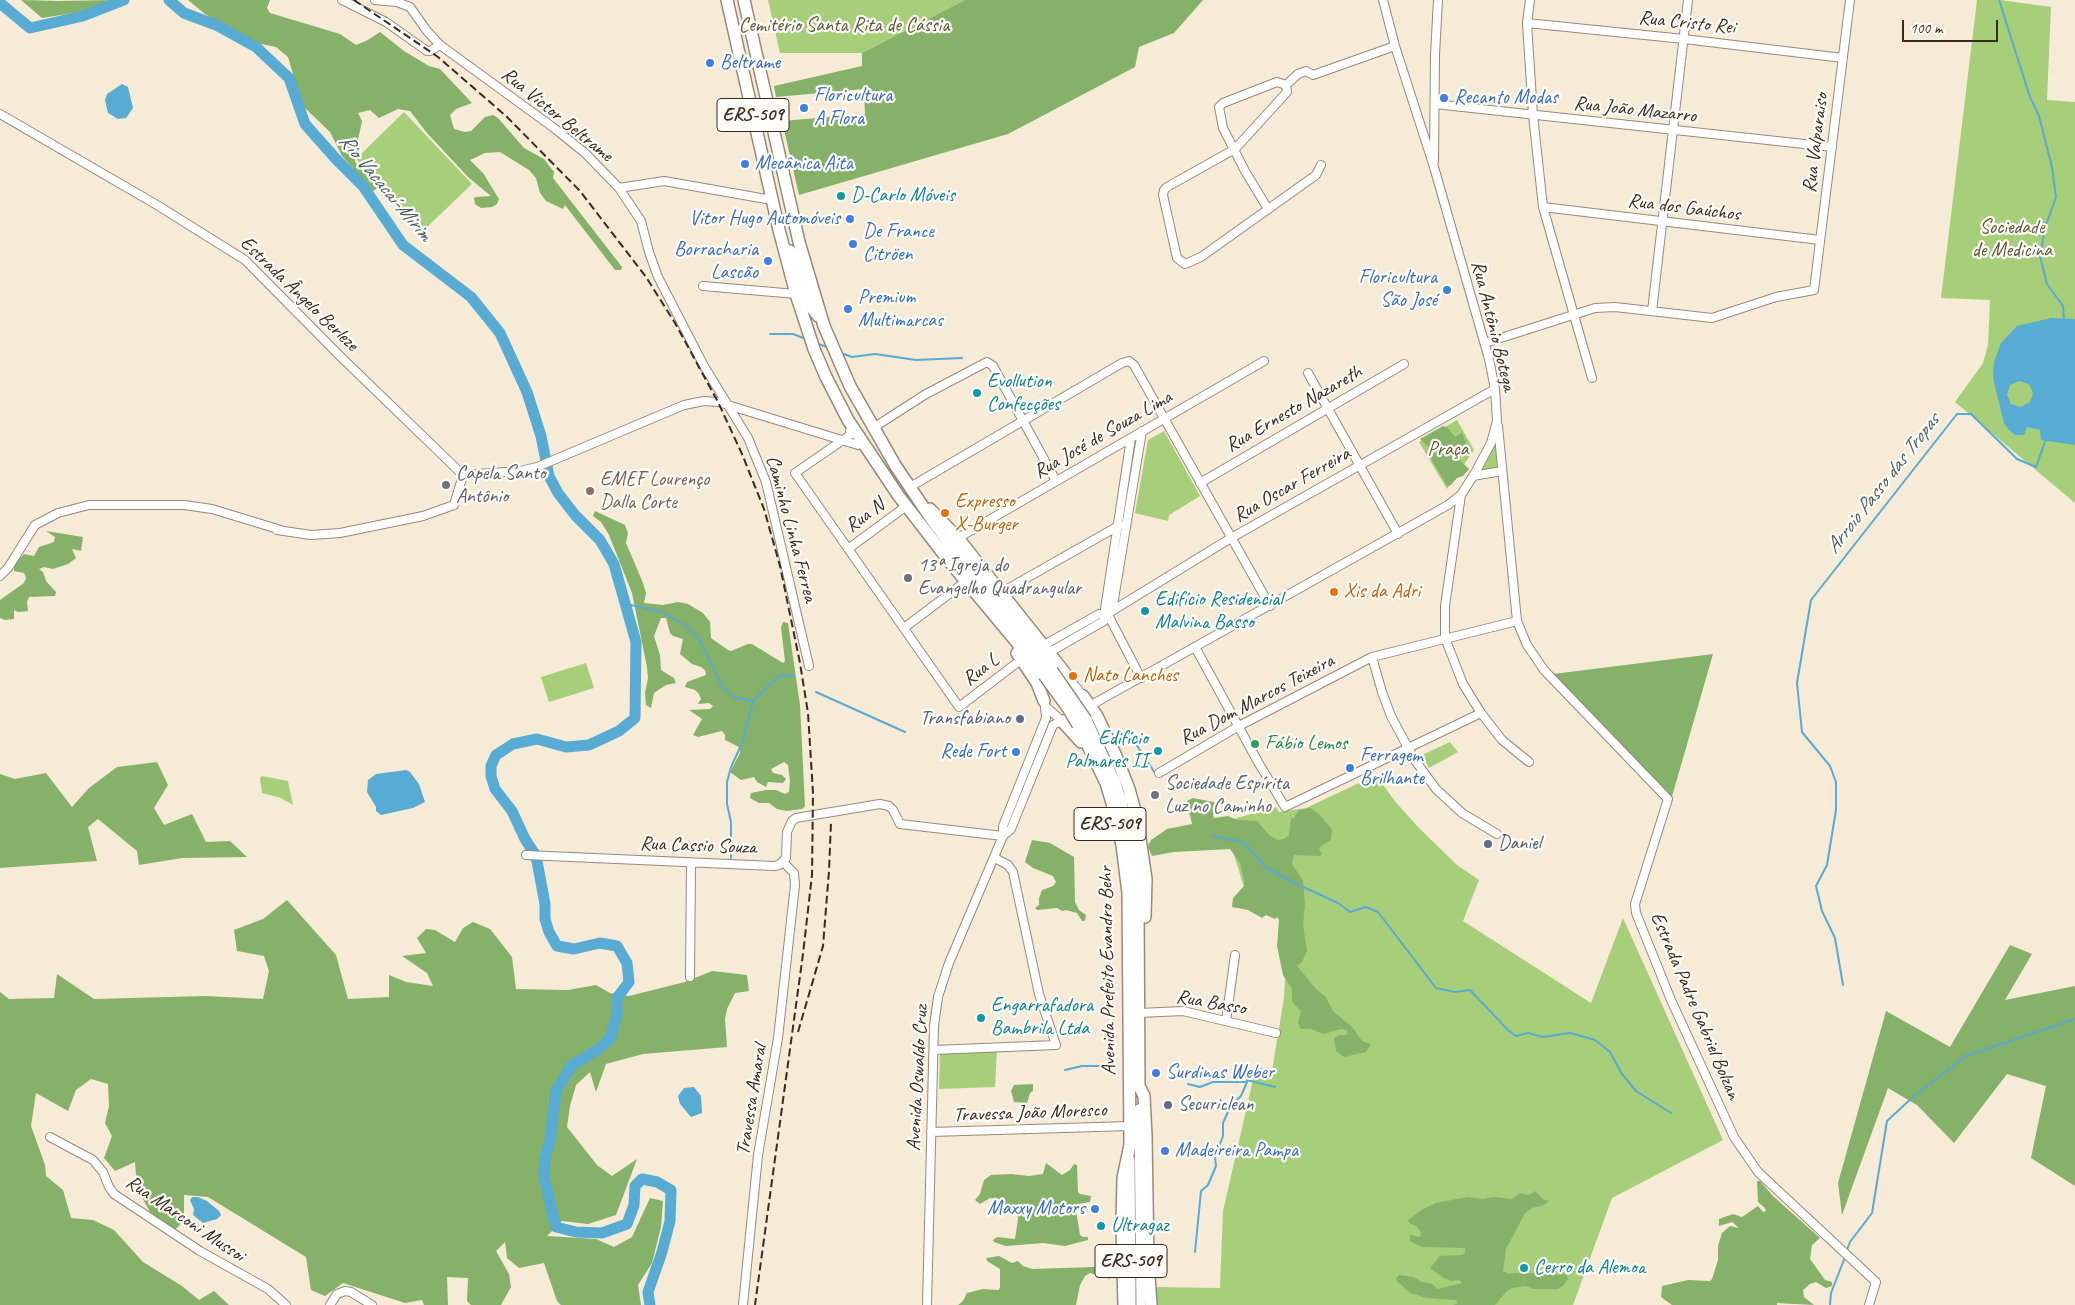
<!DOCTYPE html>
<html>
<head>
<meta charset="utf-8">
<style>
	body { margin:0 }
	#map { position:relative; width:2075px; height:1305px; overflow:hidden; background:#f6ebd7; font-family:Caveat,sans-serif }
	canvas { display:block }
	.scale { position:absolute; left:1902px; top:20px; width:96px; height:22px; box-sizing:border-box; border:2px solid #3b2a1e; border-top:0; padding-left:6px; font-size:15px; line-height:18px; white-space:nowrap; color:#3b2a1e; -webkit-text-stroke:4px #fdfcf7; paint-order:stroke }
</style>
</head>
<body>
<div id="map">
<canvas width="2075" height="1305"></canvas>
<div class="scale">100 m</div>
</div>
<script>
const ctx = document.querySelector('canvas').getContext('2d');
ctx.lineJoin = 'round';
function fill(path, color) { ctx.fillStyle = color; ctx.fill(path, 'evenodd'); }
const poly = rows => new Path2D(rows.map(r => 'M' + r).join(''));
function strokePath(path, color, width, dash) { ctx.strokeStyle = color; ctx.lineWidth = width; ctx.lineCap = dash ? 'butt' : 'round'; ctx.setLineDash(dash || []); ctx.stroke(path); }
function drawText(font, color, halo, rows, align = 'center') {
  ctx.font = font + ' Caveat,sans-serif'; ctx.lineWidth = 4.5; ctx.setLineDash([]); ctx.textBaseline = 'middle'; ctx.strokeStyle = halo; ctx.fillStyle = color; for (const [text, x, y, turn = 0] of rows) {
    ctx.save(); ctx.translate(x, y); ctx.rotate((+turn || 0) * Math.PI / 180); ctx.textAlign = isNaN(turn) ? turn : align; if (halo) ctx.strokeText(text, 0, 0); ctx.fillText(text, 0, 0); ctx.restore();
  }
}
fill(poly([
	[768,0,965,0,862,53,780,53],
	[1977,0,2000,0,2051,7,2047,100,2075,102,2075,503,1955,402,1983,363,1988,345,1990,300,1941,298],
	[404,112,472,184,424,230,356,159],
	[1457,420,1474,450,1447,489,1419,442],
	[1164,431,1200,496,1169,515,1168,521,1135,513,1148,440],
	[1495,442,1498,468,1481,471,1486,461],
	[586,663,594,688,549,702,541,677],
	[1450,742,1458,752,1429,768,1422,755],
	[1376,775,1394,800,1417,826,1457,865,1479,880,1463,921,1591,1003,1623,918,1723,1140,1612,1198,1573,1305,1156,1305,1154,1287,1220,1288,1223,1211,1256,1067,1272,1071,1284,998,1287,942,1285,902,1249,904,1232,848,1151,853,1148,843,1276,807,1279,812,1306,808],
	[262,776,288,781,293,805,281,798,262,793,260,778],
	[997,1049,995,1087,939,1089,940,1052]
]), '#a7ce78');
fill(poly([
	[21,0,58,1,114,0,86,11,42,18],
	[188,0,270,0,267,8,270,13,340,34,356,45,368,40,380,32,404,51,429,66,440,69,472,103,456,109,450,115,454,129,465,132,471,131,485,117,493,115,498,118,524,148,544,159,554,172,553,178,622,267,621,270,615,270,565,205,563,209,546,201,540,193,536,178,529,170,500,152,485,153,470,160,483,173,499,199,497,204,492,207,481,208,475,204,474,198,476,197,491,196,468,177,427,133,410,111,398,109,379,118,370,110,358,113,362,121,355,154,355,162,378,188,373,191,342,156,330,132,305,108,299,94,288,57,276,47,256,43,205,14],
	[965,0,1203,0,1174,33,1139,47,1135,67,1008,134,799,195,782,121,865,114,864,89,776,97,774,86,862,66,862,53],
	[1443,426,1447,427,1455,437,1462,433,1466,443,1456,452,1458,458,1469,469,1463,476,1457,478,1451,485,1447,486,1429,455,1428,452,1431,449,1420,439],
	[595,511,625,525,628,533,626,543,643,583,646,593,644,603,663,605,678,602,688,604,703,613,710,622,711,638,728,650,731,651,748,644,752,644,783,663,785,661,781,627,783,622,788,623,800,705,805,806,802,809,787,811,777,809,769,803,759,803,750,798,751,793,766,790,776,790,785,794,789,792,790,781,788,765,784,762,771,769,773,773,782,775,786,779,783,783,768,782,766,787,757,782,754,777,741,780,730,772,740,753,739,747,725,740,725,735,722,731,698,737,693,735,702,719,689,710,710,709,713,706,709,703,698,704,701,699,699,694,695,690,685,687,687,682,706,675,705,670,701,667,692,664,680,654,683,639,673,636,670,633,666,618,661,618,654,636,660,655,661,670,674,678,676,683,666,685,654,693,651,708,646,705,645,693,648,678,647,667,632,593,609,535,601,522,593,516],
	[46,531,83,537,81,551,72,549,76,558,68,564,53,569,44,567,39,569,43,572,46,581,56,592,55,596,29,597,27,602,28,611,18,612,14,610,14,619,5,620,0,618,0,600,24,583,26,578,24,573,14,571,14,565,24,554,34,556,39,547,54,542,55,537],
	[1713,654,1671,800,1553,674],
	[157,762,168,785,154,808,164,825,192,814,206,842,230,841,247,857,182,858,139,865,137,851,98,819,88,827,97,861,0,868,0,774,15,779,46,773,72,807,89,788,117,767],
	[1193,798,1218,803,1219,809,1213,815,1214,818,1228,816,1237,820,1257,821,1270,836,1278,840,1284,839,1289,835,1291,818,1294,818,1299,810,1305,809,1310,808,1320,815,1330,827,1332,830,1331,840,1321,846,1319,849,1322,854,1320,856,1294,855,1292,861,1292,864,1303,881,1305,906,1303,925,1307,951,1302,962,1297,966,1316,989,1326,997,1333,1011,1353,1028,1362,1041,1371,1044,1366,1052,1344,1057,1336,1051,1334,1038,1340,1035,1346,1035,1348,1033,1347,1030,1341,1029,1323,1034,1311,1029,1301,1029,1299,1026,1298,1022,1301,1011,1292,1002,1292,989,1283,975,1277,946,1279,920,1277,917,1275,919,1266,915,1262,918,1248,910,1232,907,1233,898,1244,886,1244,880,1240,863,1230,849,1174,852,1152,856,1148,847,1151,840,1167,829,1192,824,1190,815,1185,807,1187,801],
	[1032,840,1050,843,1074,857,1075,902,1079,910,1086,915,1085,921,1082,921,1077,913,1066,910,1062,911,1057,908,1037,910,1035,908,1039,905,1039,898,1042,890,1053,886,1056,882,1053,876,1033,868,1025,862],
	[287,900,336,955,348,999,389,997,389,975,406,982,433,986,427,973,402,956,426,953,417,938,426,929,435,930,455,942,463,928,473,922,490,929,512,957,516,989,568,990,596,985,610,993,629,996,685,982,712,971,747,975,749,991,735,993,727,1009,725,1019,727,1047,643,1054,606,1064,596,1092,590,1072,576,1085,570,1106,567,1127,597,1165,612,1176,637,1159,616,1215,588,1224,562,1221,547,1236,596,1239,614,1247,632,1237,650,1198,663,1201,661,1227,652,1263,638,1285,641,1305,561,1305,557,1301,544,1263,519,1268,507,1258,505,1242,496,1251,509,1274,511,1287,501,1305,471,1305,467,1301,468,1278,447,1277,448,1305,424,1305,422,1300,405,1303,343,1283,325,1296,311,1290,306,1257,208,1197,184,1195,184,1220,174,1231,150,1212,137,1188,135,1162,115,1171,104,1158,112,1136,105,1123,109,1106,108,1084,91,1079,76,1090,68,1111,36,1093,31,1126,45,1165,46,1176,63,1190,71,1218,93,1220,114,1230,143,1262,182,1286,199,1300,214,1291,229,1305,0,1305,0,992,9,999,54,998,57,974,94,999,206,996,263,999,269,971,264,956,237,951,234,930,263,919],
	[2010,945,2032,954,2005,1000,2075,986,2075,1186,2031,1158,2046,1086,2007,1074,1954,1143,1917,1105,1888,1088,1842,1215,1838,1183,1886,1011,1950,1047],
	[1033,1084,1033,1091,1030,1093,1027,1103,1014,1102,1011,1091,1014,1085],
	[1046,1163,1062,1175,1070,1170,1074,1164,1077,1165,1078,1192,1080,1194,1091,1196,1090,1202,1078,1204,1076,1210,1080,1235,1083,1237,1088,1237,1088,1240,1065,1246,1043,1243,1006,1246,994,1242,993,1240,997,1237,1015,1239,1018,1219,1017,1210,1007,1210,999,1199,990,1198,980,1204,975,1200,980,1194,984,1180,991,1175,1011,1174,1029,1176,1043,1174],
	[1757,1181,1760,1181,1774,1197,1820,1238,1812,1245,1810,1259,1825,1280,1832,1282,1832,1286,1826,1288,1816,1282,1810,1284,1803,1290,1804,1297,1814,1305,1777,1303,1777,1305,1672,1305,1661,1297,1662,1286,1688,1280,1710,1281,1712,1279,1718,1260,1718,1246,1722,1233,1730,1226,1739,1228,1732,1222,1719,1226,1719,1219,1733,1214,1742,1217,1758,1206,1763,1212,1766,1211,1765,1208,1758,1202],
	[1535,1191,1543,1199,1549,1201,1542,1206,1532,1208,1525,1213,1506,1249,1503,1271,1509,1274,1516,1273,1526,1274,1540,1271,1553,1275,1564,1274,1567,1276,1568,1279,1564,1285,1558,1289,1533,1289,1526,1286,1512,1288,1506,1292,1495,1305,1453,1305,1458,1303,1456,1300,1427,1298,1410,1293,1397,1281,1396,1278,1399,1275,1413,1277,1422,1282,1432,1284,1438,1289,1462,1283,1459,1280,1451,1281,1444,1278,1430,1268,1440,1256,1462,1255,1465,1253,1465,1248,1422,1247,1410,1241,1410,1235,1420,1237,1421,1232,1416,1226,1409,1223,1408,1220,1423,1209,1436,1203,1468,1197,1483,1199,1493,1197,1512,1199,1520,1193,1530,1195],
	[999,1256,1012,1263,1018,1261,1023,1266,1032,1269,1094,1267,1097,1269,1097,1274,1109,1275,1110,1279,1090,1273,1085,1276,1080,1285,1076,1305,958,1305,963,1301,967,1293,983,1289,998,1290,1000,1288,1000,1269,987,1261,986,1258]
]), '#85b168');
fill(poly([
	[122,84,128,87,133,108,126,118,118,119,108,113,105,100,107,94],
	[2051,318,2075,319,2075,445,2041,440,2040,430,2027,427,2024,435,2015,435,2009,430,2004,423,1993,378,1994,362,2001,343,2017,326],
	[2019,381,2029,384,2033,393,2030,402,2021,407,2011,404,2007,395,2010,385],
	[406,770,410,772,419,784,425,802,413,808,381,815,376,811,376,807,367,792,368,780,376,774],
	[694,1087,701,1096,702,1113,691,1117,680,1104,678,1096,684,1088],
	[192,1197,198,1197,207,1201,219,1211,221,1215,217,1219,203,1223,193,1215,194,1209,190,1200]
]), '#58abd3');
strokePath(poly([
	[1999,0,2030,97,2039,116,2052,167,2056,197,2045,228,2040,256,2047,284,2063,306,2064,320],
	[770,334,793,334,806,339],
	[818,344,827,347],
	[841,353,852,357,875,354,916,360,962,358],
	[626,604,662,612,686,626,698,637,723,688,734,697,753,701,780,675,794,676],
	[816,692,905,732],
	[1134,741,1155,773],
	[1212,836,1243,842,1267,868,1299,885,1338,903,1350,912,1366,907,1378,912,1436,988,1455,992,1470,990,1508,1030,1516,1036,1528,1033,1543,1037,1570,1033,1595,1040,1610,1052,1622,1074,1636,1091,1671,1113],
	[731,858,731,822,727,804,727,782,731,767,743,741,753,701],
	[1843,985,1835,938,1822,911,1816,886,1827,865,1836,810,1836,782,1830,766,1802,732,1797,683,1811,600,1957,414,1971,414,2017,459,2036,467,2046,439],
	[1065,1070,1082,1066,1116,1066],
	[1188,1084,1200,1087,1213,1082,1247,1082,1247,1080,1275,1087],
	[1847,1250,1850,1242,1872,1213,1887,1121,1914,1096,1966,1056,2075,1019],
	[1195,1252,1201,1191,1208,1185,1216,1166,1215,1157,1223,1136,1223,1123,1231,1105,1241,1096,1247,1082],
	[1830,1305,1831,1293,1845,1257]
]), '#58abd3', 2);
strokePath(poly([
	[169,0,184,13,216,25,256,47,289,78,305,124,336,159,363,186,403,245,471,297,500,333,527,392,541,436,549,476,558,493,575,515,600,540,614,564,636,642,635,718,619,731,589,745,566,747,537,739,513,744,496,755,491,766,491,776,495,789,512,811,525,839,536,856,545,904,545,919,549,932,557,946,574,949,600,943,617,946,627,963,629,982,617,998,617,1015,610,1039,597,1050,572,1065,556,1091,550,1141,545,1158,544,1177,556,1227,576,1232,602,1233,627,1224,634,1205,635,1186,642,1179,657,1182,671,1190,670,1221,662,1252,648,1292,650,1305],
	[0,3,30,28,83,16,124,0]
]), '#58abd3', 11);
const minor = poly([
	[342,0,386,22,427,51,430,51,440,45],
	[375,0,397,2,410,7,427,31,440,45,554,128,585,153,619,188,641,221,649,252,658,277,704,366,748,438,766,482,809,666],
	[1530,0,1527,23,1533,115,1543,207,1592,378],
	[1527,23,1684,39,1843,58],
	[1286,85,1287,92,1235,149,1167,187,1164,190,1163,195,1177,258,1185,264,1201,257,1316,175,1321,165],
	[1286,85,1298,74,1306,71,1313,75,1395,46],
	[1435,104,1832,147],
	[0,114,157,205,245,260,342,358,463,475],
	[1434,162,1435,55,1438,0],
	[619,188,664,181,772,200],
	[1543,207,1820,240],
	[1268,209,1245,171,1223,128,1219,107,1223,103,1277,82,1286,85],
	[703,286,796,294],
	[1652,311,1688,0],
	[1485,343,1595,308,1615,307,1712,318,1776,297,1814,290,1850,0],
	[1308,373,1398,534],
	[1498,426,1517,621,1527,645,1544,670,1668,799,1635,904,1636,913,1671,1000,1734,1137,1758,1172,1876,1282,1869,1305],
	[873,428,926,394,987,362,993,366,1056,481],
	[850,431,850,435,843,440,795,473,959,707,1022,659],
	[1131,438,1105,609,1141,678],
	[463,475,520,471,537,467,684,405,704,401,718,402,858,445],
	[1473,476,1502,471],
	[1200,483,1404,364],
	[910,487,1122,363,1129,361,1134,365,1270,606],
	[1461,495,1445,606,1445,638,1463,684,1481,713,1502,740,1529,762],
	[277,530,311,535,340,533,423,516,454,505,463,475],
	[958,538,1264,361],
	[848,549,901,510],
	[0,576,8,568,35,525,58,513,89,505,184,505,212,509,281,530],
	[1002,592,1120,525],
	[904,628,961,585],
	[1044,645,1099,614,1107,614,1231,538,1495,389],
	[1195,647,1258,762,1285,807,1481,713],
	[1050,652,1104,621,1113,605,1142,431],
	[1372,657,1382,692,1391,716,1414,759,1436,789,1462,813,1497,834],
	[1065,678,1069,678,1083,696],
	[1045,706,1062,721],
	[1086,708,1448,505,1461,495,1475,473,1491,443,1497,421,1495,389,1489,359,1434,167,1395,46,1383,0],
	[1159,773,1239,726,1372,657,1517,621],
	[1003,836,1011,829,1053,725,1065,719],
	[526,855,774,866,779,865,786,858,787,832,792,821,796,818,880,804,889,806,893,810,900,824,1003,836],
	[690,977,691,862],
	[1139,1013,1183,1011,1276,1033],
	[1226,1021,1235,955],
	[934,1050,1056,1045,1039,994,1013,872,1008,865,995,858],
	[931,1132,1130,1126],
	[50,1137,93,1160,103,1172,109,1187,114,1194,200,1251,268,1289,286,1305],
	[330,1305,337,1294,345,1291,351,1292,372,1305],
	[743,1305,758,1155,778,1038,795,885,794,873,783,862],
	[927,1305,934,1026,938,997,949,963,1003,836,1003,826,1046,718,1045,707]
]);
const major = poly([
	[1139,1109,1141,1305],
	[1130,1160,1131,1305]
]);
const highway = poly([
	[727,0,779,230,796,294,814,349,826,377,848,420,898,495,949,561,1044,675],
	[744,0,799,242,824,326,850,386,895,465,932,520,957,554,1052,671],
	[785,251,790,251,793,255,808,303,818,316],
	[930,509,958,538,1069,678],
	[1017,653,1037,683,1044,701],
	[1083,696,1097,716,1116,756,1129,789,1137,818,1146,879,1145,917],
	[1086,720,1114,781,1121,801,1135,868,1138,907,1139,1086,1144,1096,1146,1136,1148,1261,1151,1305],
	[1062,721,1081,742],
	[1078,725,1106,783,1112,803,1122,845,1128,893,1130,1145,1123,1178,1122,1227,1124,1305]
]);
strokePath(minor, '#988a7a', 10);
strokePath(major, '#988a7a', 11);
strokePath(highway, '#988a7a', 14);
strokePath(minor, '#fff', 8);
strokePath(major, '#fff', 9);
strokePath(highway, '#fff', 11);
strokePath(poly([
	[354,0,438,57,506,116,580,191,646,277,675,323,718,402,742,454,764,509,780,566,800,663,808,713,813,793,812,875,803,954,755,1305],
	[798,1032,823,946,829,871,831,822]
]), '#3b2a1e', 2, [8, 4]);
const highwayBridge = poly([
	[1052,671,1086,720],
	[1044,675,1068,708,1078,725]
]);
strokePath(highwayBridge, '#988a7a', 14, []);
strokePath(highwayBridge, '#fff', 11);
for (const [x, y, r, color] of [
	[710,63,5,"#3f7fe0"],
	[1444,98,5,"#3f7fe0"],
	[804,108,5,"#3f7fe0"],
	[745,164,5,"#3f7fe0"],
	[841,196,5,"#0f9aa8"],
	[850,219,5,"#3f7fe0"],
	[853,244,5,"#3f7fe0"],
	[768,261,5,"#3f7fe0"],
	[1447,290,5,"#3f7fe0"],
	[848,309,5,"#3f7fe0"],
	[977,393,5,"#0f9aa8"],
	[446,485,5,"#6b7280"],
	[590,491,5,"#8d6e63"],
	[945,513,5,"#e8710a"],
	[908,578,5,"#6b7280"],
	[1334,592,5,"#e8710a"],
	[1145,611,5,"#0f9aa8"],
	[1073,676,5,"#e8710a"],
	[1020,719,5,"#5c6f8a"],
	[1255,744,5,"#2e9e5b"],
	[1158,751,5,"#0f9aa8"],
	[1016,752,5,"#3f7fe0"],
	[1350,768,5,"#3f7fe0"],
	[1155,795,5,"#6b7280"],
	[1488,844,5,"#5c6f8a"],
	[981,1018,5,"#0f9aa8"],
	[1156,1073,5,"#3f7fe0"],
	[1168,1105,5,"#5c6f8a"],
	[1165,1151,5,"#3f7fe0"],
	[1095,1209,5,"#3f7fe0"],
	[1101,1226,5,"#0f9aa8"],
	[1524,1268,5,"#0f9aa8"]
]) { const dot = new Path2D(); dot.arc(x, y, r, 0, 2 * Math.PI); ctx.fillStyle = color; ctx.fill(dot); strokePath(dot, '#fdfcf7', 2); }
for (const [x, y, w] of [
	[753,115,72],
	[1110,824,72],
	[1131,1261,72]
]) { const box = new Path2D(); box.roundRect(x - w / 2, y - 16.5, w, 33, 4); ctx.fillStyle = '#fdfcf7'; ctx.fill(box); strokePath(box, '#3b2a1e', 1); }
drawText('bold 19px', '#3b2a1e', null, [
	["ERS-509",753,115],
	["ERS-509",1110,824],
	["ERS-509",1131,1261]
]);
drawText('20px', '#3b2a1e', '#fdfcf7', [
	["Rua Cristo Rei",1687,23,6],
	["Rua João Mazarro",1635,110,6],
	["Rua Victor Beltrame",557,115,39],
	["Rua Valparaiso",1816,143,-83],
	["Rua dos Gaúchos",1684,208,7],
	["Estrada Ângelo Berleze",299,294,44],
	["Rua Antônio Botega",1493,326,76],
	["Rua Ernesto Nazareth",1294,409,-30],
	["Rua José de Souza Lima",1103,435,-30],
	["Rua Oscar Ferreira",1292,485,-30],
	["Rua N",865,516,-36],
	["Caminho Linha Ferrea",791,529,75],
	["Rua L",981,670,-37],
	["Rua Dom Marcos Teixeira",1257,700,-28],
	["Rua Cassio Souza",698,846,2],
	["Avenida Prefeito Evandro Behr",1108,971,-91],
	["Rua Basso",1211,1003,10],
	["Estrada Padre Gabriel Bolzan",1695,1006,67],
	["Avenida Oswaldo Cruz",918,1078,-87],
	["Travessa Amaral",752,1100,-81],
	["Travessa João Moresco",1030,1113,-2],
	["Rua Marconi Mussoi",185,1219,34]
]);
drawText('20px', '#5b5b39', '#fdfcf7', [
	["Cemitério Santa Rita de Cássia",844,26],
	["Sociedade",2012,228],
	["de Medicina",2012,251],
	["Praça",1448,450]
]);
drawText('20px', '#366cbe', '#fdfcf7', [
	["Beltrame",720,63],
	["Floricultura",814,96],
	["A Flora",814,119],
	["Recanto Modas",1454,98],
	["Mecânica Aita",755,164],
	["Vitor Hugo Automóveis",840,219,"right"],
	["De France",863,232],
	["Citröen",863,255],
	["Borracharia",758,250,"right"],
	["Lascão",758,273,"right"],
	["Floricultura",1437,278,"right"],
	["São José",1437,301,"right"],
	["Premium",858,298],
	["Multimarcas",858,321],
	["Rede Fort",1006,752,"right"],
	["Ferragem",1360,756],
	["Brilhante",1360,779],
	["Surdinas Weber",1166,1073],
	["Madeireira Pampa",1175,1151],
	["Maxxy Motors",1085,1209,"right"]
], 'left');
drawText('20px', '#0d838f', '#fdfcf7', [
	["D-Carlo Móveis",851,196],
	["Evollution",987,382],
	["Confecções",987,405],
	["Edifício Residencial",1155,600],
	["Malvina Basso",1155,623],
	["Edifício",1148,739,"right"],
	["Palmares II",1148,762,"right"],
	["Engarrafadora",991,1006],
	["Bambrila Ltda",991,1029],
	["Ultragaz",1111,1226],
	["Cerro da Alemoa",1534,1268]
], 'left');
drawText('20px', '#5b616d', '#fdfcf7', [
	["Capela Santo",456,474],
	["Antônio",456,497],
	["13ª Igreja do",918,566],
	["Evangelho Quadrangular",918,589],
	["Sociedade Espírita",1165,784],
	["Luz no Caminho",1165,807]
], 'left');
drawText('20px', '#785e54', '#fdfcf7', [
	["EMEF Lourenço",600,480],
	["Dalla Corte",600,503]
], 'left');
drawText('20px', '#c56008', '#fdfcf7', [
	["Expresso",955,502],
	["X-Burger",955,525],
	["Xis da Adri",1344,592],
	["Nato Lanches",1083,676]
], 'left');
drawText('20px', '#4e5e75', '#fdfcf7', [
	["Transfabiano",1010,719,"right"],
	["Daniel",1498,844],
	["Securiclean",1178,1105]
], 'left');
drawText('20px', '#27864d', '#fdfcf7', [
	["Fábio Lemos",1265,744]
], 'left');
drawText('italic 21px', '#475e66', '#fdfcf7', [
	["Rio Vacacaí-Mirim",385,188,50],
	["Arroio Passo das Tropas",1883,484,-52]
]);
</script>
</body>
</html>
